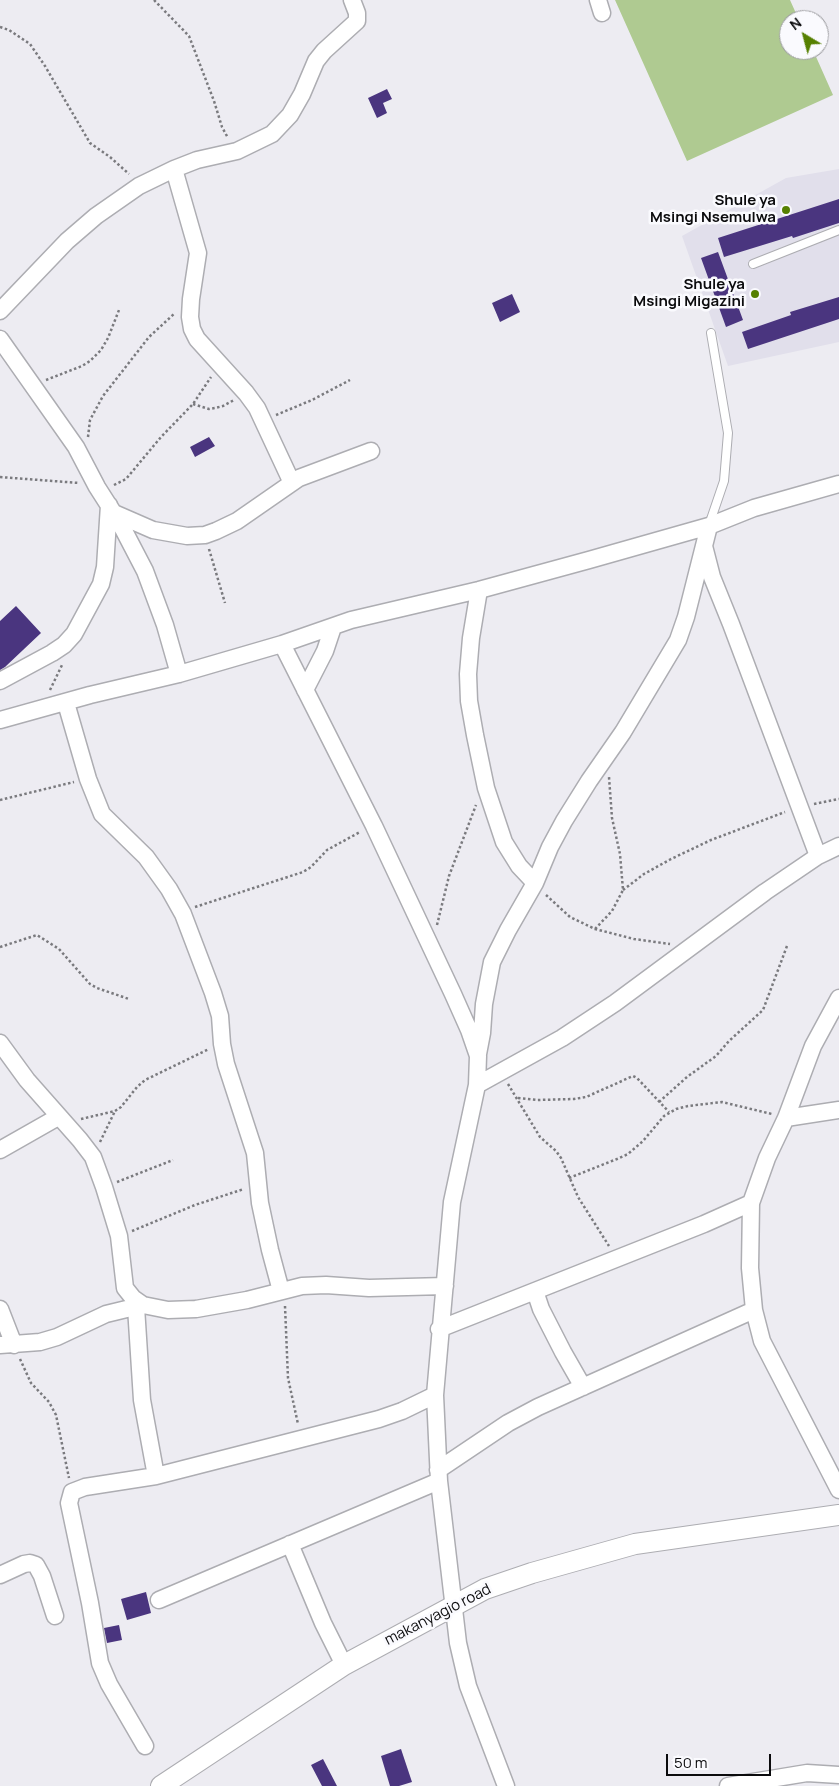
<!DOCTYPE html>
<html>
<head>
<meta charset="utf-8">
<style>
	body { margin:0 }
	#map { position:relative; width:839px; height:1786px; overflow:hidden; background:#edecf2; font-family:Manrope,sans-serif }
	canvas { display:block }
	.north { position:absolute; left:779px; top:10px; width:50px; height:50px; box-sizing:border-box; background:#fafafe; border:1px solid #9a9a9e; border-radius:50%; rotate:323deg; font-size:14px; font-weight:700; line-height:20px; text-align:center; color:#0b0b0d }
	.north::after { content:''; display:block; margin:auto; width:18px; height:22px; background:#568001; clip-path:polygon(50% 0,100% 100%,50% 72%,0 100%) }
	.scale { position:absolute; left:666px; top:1754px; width:105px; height:22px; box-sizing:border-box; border:2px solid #0b0b0d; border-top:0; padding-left:6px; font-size:15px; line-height:18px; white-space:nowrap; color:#0b0b0d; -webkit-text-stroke:4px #fafafe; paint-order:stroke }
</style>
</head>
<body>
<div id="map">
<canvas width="839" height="1786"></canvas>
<div class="north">N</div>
<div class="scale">50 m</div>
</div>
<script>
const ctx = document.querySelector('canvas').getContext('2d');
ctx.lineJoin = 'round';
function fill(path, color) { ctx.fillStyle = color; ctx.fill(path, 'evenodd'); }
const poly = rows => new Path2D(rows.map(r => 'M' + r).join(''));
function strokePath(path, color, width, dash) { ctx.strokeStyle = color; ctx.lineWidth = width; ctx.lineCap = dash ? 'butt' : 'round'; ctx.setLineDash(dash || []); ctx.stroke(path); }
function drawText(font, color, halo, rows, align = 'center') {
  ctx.font = font + ' Manrope,sans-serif'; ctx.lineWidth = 5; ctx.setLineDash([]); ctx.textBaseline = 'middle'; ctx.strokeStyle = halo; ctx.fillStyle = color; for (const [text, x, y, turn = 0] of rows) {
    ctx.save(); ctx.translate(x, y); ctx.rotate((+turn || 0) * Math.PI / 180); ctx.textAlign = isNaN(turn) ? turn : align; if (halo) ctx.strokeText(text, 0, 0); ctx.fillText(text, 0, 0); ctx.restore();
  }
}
fill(poly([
	[839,169,839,342,728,366,682,236,786,178]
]), '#e1dfeb');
fill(poly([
	[615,0,790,0,799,20,789,20,789,50,813,50,833,95,687,161]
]), '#afca91');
fill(poly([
	[387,89,392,99,383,103,387,113,377,118,368,98],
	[839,199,839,223,793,238,792,236,724,257,718,238],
	[718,252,743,320,726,327,701,258],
	[512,294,520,312,500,322,492,303],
	[839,297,839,319,748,349,742,332,791,315,790,312],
	[209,437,215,446,195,457,190,447],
	[16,606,41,633,5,667,0,670,0,621],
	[146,1592,151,1613,127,1620,121,1599],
	[119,1625,122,1640,107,1643,104,1628],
	[401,1749,412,1782,399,1786,390,1786,381,1756],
	[323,1759,337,1786,322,1786,311,1765]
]), '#4a357f');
const service = poly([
	[753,264,839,230],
	[709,525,724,481,728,433,711,333]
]);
const minor = poly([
	[598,0,602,13],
	[174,169,198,253,191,299,190,317,192,329,197,339,246,393,257,408,292,483],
	[0,311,67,241,96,216,139,186,174,169,197,160,237,151,272,134,290,115,302,94,316,61,324,51,357,21,357,13,352,0],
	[0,339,76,447,97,487,120,523,145,571,165,625,179,674],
	[114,513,153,530,187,536,205,535,216,531,237,521,299,478,371,451],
	[704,546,712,577,731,624,818,856],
	[479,590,471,638,468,674,469,701,475,735,486,788,504,842,519,866,535,883],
	[282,644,374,826,453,994,469,1030,478,1056,477,1085,452,1202,435,1395,439,1481,458,1643,468,1686,506,1786],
	[0,681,52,653,64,645,74,634,101,584,105,567,109,505],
	[305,690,325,651,333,627],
	[66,703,88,779,102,814,146,857,169,889,183,914,213,993,220,1016,222,1044,226,1064,255,1153,260,1203,270,1250,281,1291],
	[0,720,90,695,179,674,282,644,351,620,479,590,589,560,709,526,754,508,839,484],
	[839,998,813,1046,786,1118,767,1158,751,1203,750,1268,754,1310,762,1341,839,1490],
	[0,1043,27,1080,80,1140,93,1157,104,1187,119,1236,125,1288,133,1298,143,1305,168,1310,196,1309,247,1300,302,1286,326,1285,369,1288,445,1286],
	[478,1054,482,1033,484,1004,492,962,508,930,535,883,550,847,564,821,589,781,623,732,678,640,686,617,709,526],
	[477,1085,562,1038,615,1003,765,892,818,856,839,846],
	[786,1118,839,1110],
	[0,1150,58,1117],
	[535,1291,541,1309,563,1352,583,1387],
	[136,1307,142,1400,156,1476],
	[0,1309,14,1345],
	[439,1329,704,1224,751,1203],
	[0,1345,40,1342,57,1337,106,1314,143,1305],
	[438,1470,508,1423,538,1407,754,1310],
	[290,1544,323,1623,344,1665],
	[0,1575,24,1564,30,1563,36,1565,42,1576,55,1616],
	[159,1600,439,1481],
	[145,1746,109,1684,100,1663,90,1603,69,1503,72,1492,85,1487,156,1476,379,1419,402,1411,435,1395],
	[728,1786,807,1773,839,1775]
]);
const tertiary = poly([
	[161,1786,344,1665,485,1589,532,1573,635,1544,839,1515]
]);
strokePath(service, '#adadb2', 10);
strokePath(minor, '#adadb2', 19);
strokePath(tertiary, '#adadb2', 22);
strokePath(poly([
	[154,0,189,36,214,101,222,127,228,138],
	[0,27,9,30,30,44,45,66,90,143,110,157,129,174],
	[46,380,82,366,90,361,101,350,108,338,119,310],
	[193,404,209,409,215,408,223,406,234,400],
	[276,415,312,400,350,380],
	[88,437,90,420,103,396,149,337,175,313],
	[0,477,79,483],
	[114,485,126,479,161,437,193,404,211,377],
	[209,549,225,603],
	[50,690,62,665],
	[0,800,74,782],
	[814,804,839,799],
	[623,890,644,874,671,859,711,840,785,812],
	[546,895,570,917,595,929,634,939,670,944],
	[195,907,303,872,311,867,327,850,360,832],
	[437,925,449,876,476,805],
	[595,929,612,911,623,890,620,854,612,818,609,777],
	[0,947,37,935,59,949,90,984,97,988,129,999],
	[508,1084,540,1137,556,1151,561,1158,578,1197,609,1246],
	[518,1098,537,1100,574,1099,586,1097,633,1076,637,1078,669,1112],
	[659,1102,687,1077,716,1056,729,1041,763,1010,787,946],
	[81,1119,115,1111,121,1107,137,1087,145,1080,209,1049],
	[100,1142,115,1111],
	[569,1178,617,1159,628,1154,643,1141,664,1116,676,1109,688,1106,722,1102,772,1114],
	[117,1182,173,1160],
	[132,1231,195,1205,244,1189],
	[285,1306,288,1378,298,1424],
	[20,1359,31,1383,49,1402,56,1415,69,1478]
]), '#7a7a7e', 2.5, [2.5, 2.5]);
strokePath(service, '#fff', 8);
strokePath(minor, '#fff', 16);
strokePath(tertiary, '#fff', 20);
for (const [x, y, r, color] of [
	[786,210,5,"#568001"],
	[755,294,5,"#568001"]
]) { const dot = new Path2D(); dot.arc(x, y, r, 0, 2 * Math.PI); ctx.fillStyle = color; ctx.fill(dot); strokePath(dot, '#fafafe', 2); }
drawText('bold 15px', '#0b0b0d', '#fafafe', [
	["Shule ya",776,201],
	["Msingi Nsemulwa",776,218],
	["Shule ya",745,285],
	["Msingi Migazini",745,302]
], 'right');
drawText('15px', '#0b0b0d', '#fafafe', [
	["makanyagio road",438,1615,-27]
]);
</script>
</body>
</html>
